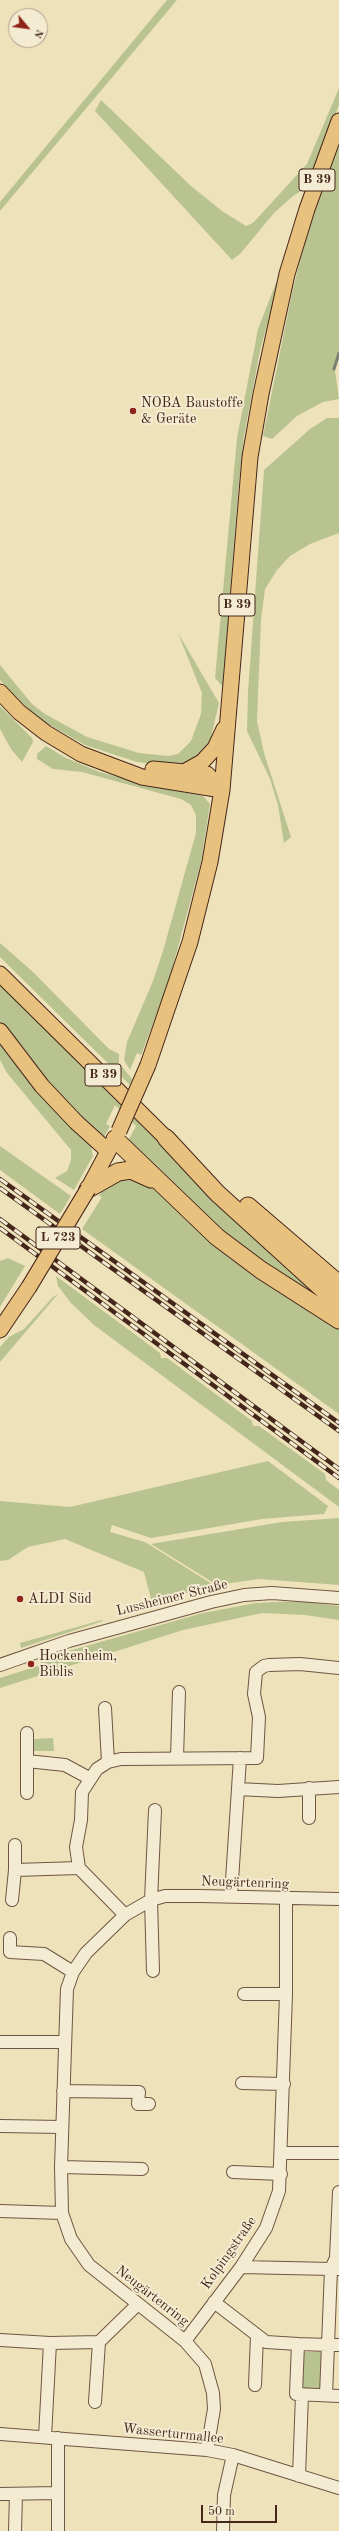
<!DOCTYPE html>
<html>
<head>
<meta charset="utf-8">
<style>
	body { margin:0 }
	#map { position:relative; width:339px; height:2531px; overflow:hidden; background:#eee2ba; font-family:"Old Standard TT",serif }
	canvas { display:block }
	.north { position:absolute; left:8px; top:8px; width:40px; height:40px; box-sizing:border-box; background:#f4ecd2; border:1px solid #ae9d89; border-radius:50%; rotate:119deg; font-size:11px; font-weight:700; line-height:16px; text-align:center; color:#45261b }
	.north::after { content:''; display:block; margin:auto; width:14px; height:18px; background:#8f2418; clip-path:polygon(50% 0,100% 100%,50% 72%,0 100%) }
	.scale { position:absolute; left:201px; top:2505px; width:76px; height:18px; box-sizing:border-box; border:2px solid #45261b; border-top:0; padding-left:5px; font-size:12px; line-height:14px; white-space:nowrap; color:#45261b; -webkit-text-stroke:3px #f4ecd2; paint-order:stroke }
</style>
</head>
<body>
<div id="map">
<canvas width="339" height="2531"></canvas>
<div class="north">N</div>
<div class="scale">50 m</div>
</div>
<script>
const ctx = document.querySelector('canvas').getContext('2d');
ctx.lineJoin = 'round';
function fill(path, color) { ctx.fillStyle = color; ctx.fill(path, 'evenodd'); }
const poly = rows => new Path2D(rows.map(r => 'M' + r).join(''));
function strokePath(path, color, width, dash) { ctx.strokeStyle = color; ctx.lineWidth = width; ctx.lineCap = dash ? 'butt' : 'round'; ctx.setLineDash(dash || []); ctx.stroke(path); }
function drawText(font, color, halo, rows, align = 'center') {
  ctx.font = font + ' "Old Standard TT",serif'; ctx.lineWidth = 4; ctx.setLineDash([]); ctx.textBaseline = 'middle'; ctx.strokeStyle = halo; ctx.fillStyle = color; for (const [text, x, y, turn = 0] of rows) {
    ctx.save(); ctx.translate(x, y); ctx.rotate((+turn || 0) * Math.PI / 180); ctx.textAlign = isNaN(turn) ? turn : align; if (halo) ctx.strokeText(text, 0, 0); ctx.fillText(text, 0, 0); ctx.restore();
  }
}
fill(poly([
	[167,0,177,0,0,211,0,202],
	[339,88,339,105,308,187,293,196,274,213,240,254,232,260,95,111,101,100,191,186,222,211,246,226,253,223,307,164],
	[339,141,339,357,335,370,339,399,323,402,297,416,272,439,263,436,293,288,308,231],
	[283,265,260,351,244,436,238,493,223,687,215,678,237,438,258,329],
	[327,418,339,418,339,533,310,544,290,556,277,570,265,589,261,620,257,721,264,753,291,837,284,843,278,805,270,779,247,731,248,692,264,470,310,429],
	[178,633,219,703,210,741,203,754,188,764,162,765,137,762,85,745,46,723,19,701,0,680,0,665,32,704,45,714,87,737,139,753,168,756,178,754,191,741,201,714,202,693],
	[0,706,32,738,33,742,22,762,11,749,0,729],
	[46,746,66,758,100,772,146,785,203,796,210,804,201,862,168,984,141,1055,137,1053,130,1070,124,1060,127,1042,153,981,163,951,196,833,196,815,191,805,181,799,82,772,53,769,37,759,37,754],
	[0,943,33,972,109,1049,119,1054,119,1063,132,1079,130,1085,0,957],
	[0,985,138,1122,339,1314,225,1236,128,1141,136,1126,115,1105,106,1124,110,1126,104,1137,91,1130,15,1045,0,1023],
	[0,1041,90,1141,93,1156,74,1190,55,1178,67,1171,71,1160,71,1150,7,1073,0,1060],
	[0,1146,71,1196,60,1214,0,1170],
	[142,1177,339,1326,339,1414,82,1229,102,1197,99,1196,104,1187,112,1179],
	[8,1258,25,1266,0,1307,0,1261],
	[56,1276,160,1353,161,1358,167,1358,252,1421,253,1426,259,1426,325,1474,326,1480,339,1490,339,1507,94,1325,71,1303,58,1286],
	[58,1294,0,1362,0,1347,9,1337,24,1329,53,1297],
	[268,1461,328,1506,324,1514,262,1519,151,1538,112,1525,110,1532,145,1542,212,1584,207,1588,152,1602,144,1572,65,1539,28,1547,8,1560,0,1561,0,1501,70,1507],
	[339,1518,339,1585,259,1579,217,1585,151,1544,282,1522],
	[299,1601,339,1606,339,1620,305,1615,262,1613,183,1630,0,1688,0,1678,41,1665,40,1659,203,1613,256,1603],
	[102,1620,103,1621,21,1648,20,1643],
	[53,1738,54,1751,34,1751,34,1739],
	[303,2352,325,2352,325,2391,307,2391,303,2387]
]), '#b9c38f');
strokePath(poly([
	[334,369,339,353]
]), '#798271', 3);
const minor = poly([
	[0,1665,69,1641,211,1602,244,1595,272,1593,339,1598],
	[105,1708,108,1762],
	[27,1733,27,1761,65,1765,89,1778],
	[177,1758,179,1692],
	[27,1761,27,1793],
	[238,1789,278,1791,339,1787],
	[309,1818,309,1788],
	[15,1845,15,1870],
	[231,1896,240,1758],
	[12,1900,15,1870,79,1868],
	[125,1915,79,1868,76,1847,81,1820,82,1792,97,1769,108,1762,121,1759,257,1758,259,1717,254,1694,256,1672,264,1666,269,1665,300,1664,339,1668],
	[10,1938,10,1952,44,1954,73,1972],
	[153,1971,151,1900,155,1810],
	[244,1994,286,1994],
	[0,2042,64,2042],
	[242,2083,284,2084],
	[63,2091,139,2092,138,2104,149,2104],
	[0,2126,62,2127],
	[282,2153,339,2153],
	[61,2167,142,2169],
	[233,2172,281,2174],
	[0,2211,62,2213],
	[241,2267,331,2269,336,2258,339,2192],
	[339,2269,331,2269,328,2345,339,2345],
	[214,2302,266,2342,298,2344],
	[0,2340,50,2343,99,2342,138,2304],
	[185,2341,241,2267,266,2228,279,2191,286,1994,286,1899],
	[255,2385,257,2336],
	[326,2395,328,2345,298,2344,296,2394,339,2396],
	[95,2402,99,2342],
	[0,2434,207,2450,233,2455,339,2488],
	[45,2437,50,2343],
	[207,2450,214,2409,213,2393,205,2364,185,2341,89,2265,71,2239,62,2213,61,2167,67,1989,73,1972,86,1953,125,1915,151,1900,165,1896,199,1896,339,1899],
	[299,2476,302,2394],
	[0,2494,57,2493],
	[15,2531,16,2494],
	[58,2531,58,2438],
	[223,2531,224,2495,233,2455]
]);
const major = poly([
	[0,692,19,712,46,733,81,754,142,777,222,790],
	[153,769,207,774,222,790],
	[184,772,202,762,215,748,224,729],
	[0,974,166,1138],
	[0,1031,42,1086,76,1122,108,1151],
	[148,1065,190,942,210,862,222,790,250,457,261,394,287,274,307,209,339,121],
	[88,1189,113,1142],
	[0,1330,29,1287]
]);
const highway = poly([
	[166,1138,217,1193,339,1304],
	[115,1139,217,1237,261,1270,339,1320],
	[88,1189,118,1172,131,1170,151,1179],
	[248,1206,339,1284]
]);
strokePath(minor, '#6f5543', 14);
strokePath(major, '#45261b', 17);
strokePath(highway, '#45261b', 19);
strokePath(minor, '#f4ecd2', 12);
strokePath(major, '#e7c17d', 15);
strokePath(highway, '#e7c17d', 17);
const rail = poly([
	[0,1179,339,1423],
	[0,1188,339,1431],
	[0,1219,339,1469],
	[0,1228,339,1478]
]);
strokePath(rail, '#45261b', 4.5);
strokePath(rail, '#f4ecd2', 3, [9]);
const majorBridge = poly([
	[119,1131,148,1065],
	[29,1287,88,1189]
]);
strokePath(majorBridge, '#45261b', 17, []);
strokePath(majorBridge, '#e7c17d', 15);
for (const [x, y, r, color] of [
	[133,411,4,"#8f2418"],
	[20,1599,4,"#8f2418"],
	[31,1664,4,"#8f2418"]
]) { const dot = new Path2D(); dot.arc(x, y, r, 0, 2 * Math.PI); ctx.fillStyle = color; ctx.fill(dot); strokePath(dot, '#f4ecd2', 1.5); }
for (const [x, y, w] of [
	[317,180,36],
	[237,605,36],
	[103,1075,36],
	[58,1238,44]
]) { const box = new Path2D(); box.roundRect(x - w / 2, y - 11, w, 22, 3); ctx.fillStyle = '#f4ecd2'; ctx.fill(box); strokePath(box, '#45261b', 1); }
drawText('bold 13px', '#45261b', null, [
	["B 39",317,180],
	["B 39",237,605],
	["B 39",103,1075],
	["L 723",58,1238]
]);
drawText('14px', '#45261b', '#f4ecd2', [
	["NOBA Baustoffe",141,403],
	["& Geräte",141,419],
	["ALDI Süd",28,1599],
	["Hockenheim,",39,1656],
	["Biblis",39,1672]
], 'left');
drawText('14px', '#45261b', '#f4ecd2', [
	["Lussheimer Straße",172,1598,-14],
	["Neugärtenring",245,1883,2],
	["Kolpingstraße",229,2253,-55],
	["Neugärtenring",152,2296,38],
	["Wasserturmallee",173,2434,6]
]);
</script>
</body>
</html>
